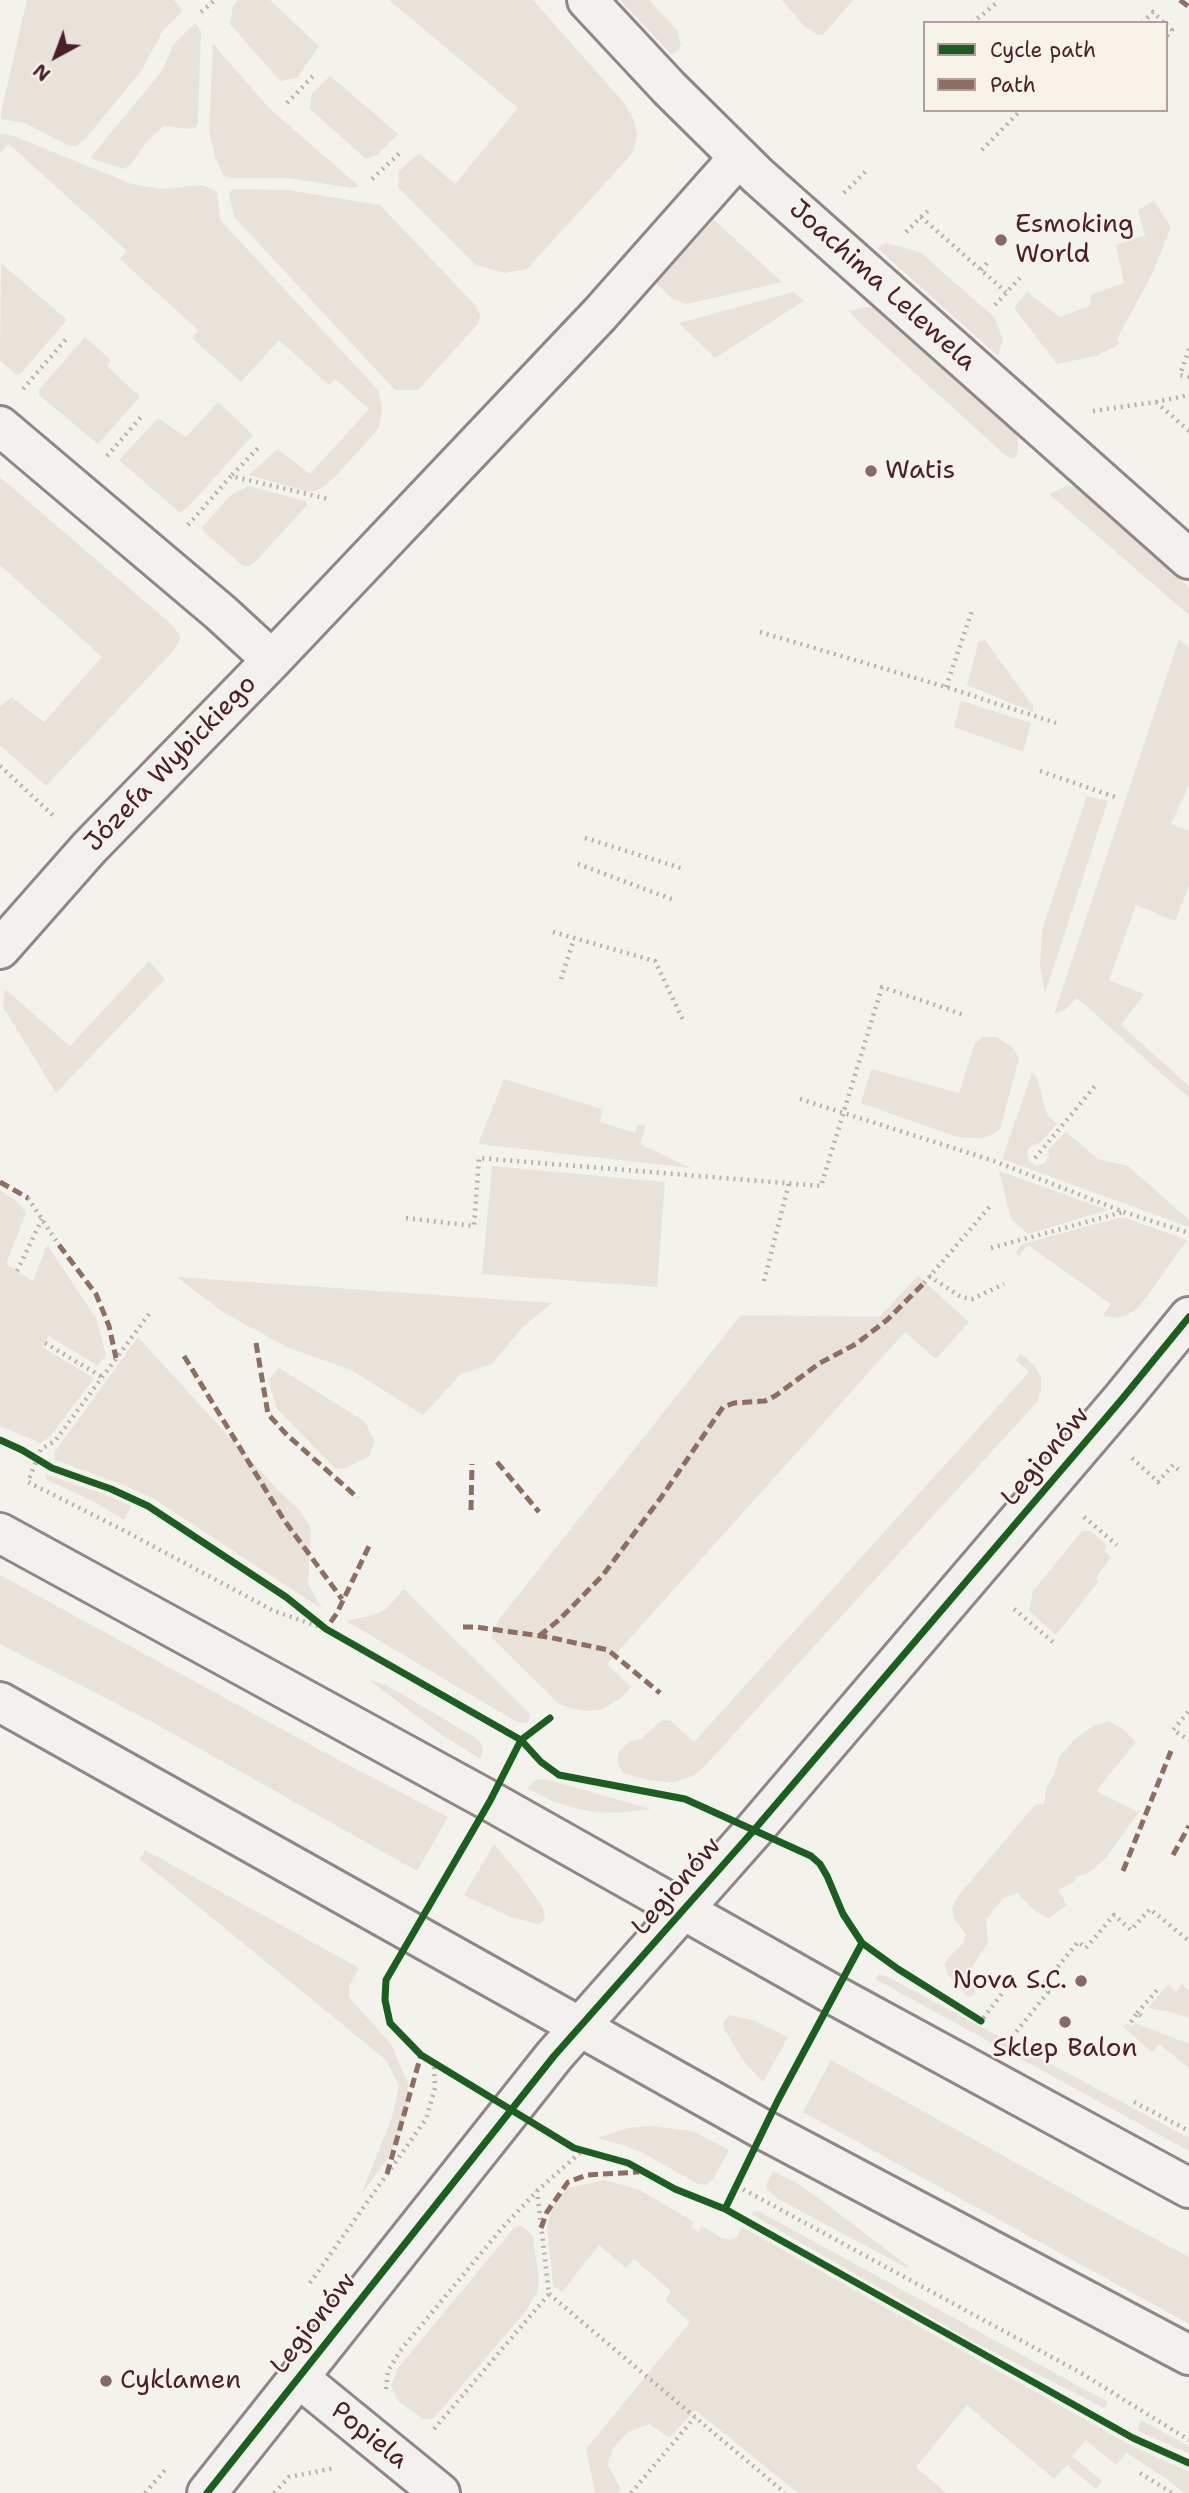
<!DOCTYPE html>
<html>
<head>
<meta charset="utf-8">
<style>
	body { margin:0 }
	#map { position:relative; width:1189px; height:2493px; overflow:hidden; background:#f4f2ec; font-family:"Shantell Sans",sans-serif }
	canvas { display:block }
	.legend { position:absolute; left:923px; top:21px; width:245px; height:91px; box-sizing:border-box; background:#f7f3e8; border:2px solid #b29e9c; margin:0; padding:9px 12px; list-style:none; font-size:21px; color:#4a1f2b }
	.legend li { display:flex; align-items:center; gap:14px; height:35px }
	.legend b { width:35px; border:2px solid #b29e9c }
	.north { position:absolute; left:21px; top:21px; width:70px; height:70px; -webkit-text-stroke:5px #f7f3e8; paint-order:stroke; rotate:221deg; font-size:19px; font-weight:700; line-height:28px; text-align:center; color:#4a1f2b }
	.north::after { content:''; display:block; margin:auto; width:24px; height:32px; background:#4a1f2b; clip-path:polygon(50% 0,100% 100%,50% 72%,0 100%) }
</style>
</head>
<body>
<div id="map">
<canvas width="1189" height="2493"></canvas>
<ul class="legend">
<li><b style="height:9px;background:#1b5e20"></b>Cycle path</li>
<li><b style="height:9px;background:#8d6e63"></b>Path</li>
</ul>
<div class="north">N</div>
</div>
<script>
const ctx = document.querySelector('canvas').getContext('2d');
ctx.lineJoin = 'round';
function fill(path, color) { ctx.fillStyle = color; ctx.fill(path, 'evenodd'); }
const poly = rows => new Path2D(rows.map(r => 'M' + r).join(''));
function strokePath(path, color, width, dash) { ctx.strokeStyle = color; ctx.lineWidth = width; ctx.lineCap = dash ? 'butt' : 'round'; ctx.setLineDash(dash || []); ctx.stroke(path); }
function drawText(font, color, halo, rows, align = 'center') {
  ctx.font = font + ' "Shantell Sans",sans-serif'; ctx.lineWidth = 5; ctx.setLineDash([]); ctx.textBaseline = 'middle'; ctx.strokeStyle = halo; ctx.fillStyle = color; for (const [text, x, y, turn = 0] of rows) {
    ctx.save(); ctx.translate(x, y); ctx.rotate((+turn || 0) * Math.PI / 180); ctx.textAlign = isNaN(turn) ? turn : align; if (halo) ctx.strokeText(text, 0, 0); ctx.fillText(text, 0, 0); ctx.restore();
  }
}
fill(poly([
	[27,0,174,0,183,11,163,30,142,70,86,138,76,146,68,145,25,123,1,119,1,112],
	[238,0,270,0,319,46,297,78,280,81,230,24,233,6],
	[389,0,533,0,625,104,634,120,637,134,634,149,629,157,527,269,505,273,476,265,398,187,399,171,419,153,455,184,518,108],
	[620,0,649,0,677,30,681,45,678,50,672,55],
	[782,0,853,0,823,35,818,35,804,26],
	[195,23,201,31,198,122,196,127,189,129,164,126,149,139,130,165,124,169,90,158,162,71,174,44],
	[213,44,270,109,359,186,353,188,288,178,230,178,223,175,215,157,209,131],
	[330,76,398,134,378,154,366,159,310,109,312,94],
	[0,134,11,135,132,184,160,189,202,185,217,192,220,218,223,223,378,390,382,409,379,428,335,477,321,489,309,492,249,475,277,449,310,474,369,409,335,379,329,385,279,340,241,382,192,338,198,330,120,259,127,251,9,144,0,153],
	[233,189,288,190,380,205,475,305,480,315,478,324,418,390,395,390,234,217,229,193],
	[1154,201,1171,227,1152,274,1117,339,1120,344,1096,356,1057,364,1014,308,1027,292,1060,317,1091,305,1090,295,1124,283,1116,245,1145,235,1138,210],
	[714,220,782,282,687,304,671,298,656,283],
	[886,243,920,252,994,317,1003,339,998,356,877,248],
	[1,263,67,320,21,373,16,375,0,360],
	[793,292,804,301,715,358,679,323],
	[866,307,872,307,878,311,1018,435,1018,451,1014,459,1005,455,862,325,849,311],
	[85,337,111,360,107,366,140,397,98,444,39,395,39,390],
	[218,402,253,435,188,507,180,513,119,460,158,418,186,437],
	[0,477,172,625,179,634,180,639,174,650,46,786,0,745,0,707,11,697,44,722,102,657,0,565],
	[249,486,305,501,307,505,257,560,250,566,243,566,203,531,202,527,231,495],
	[1066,486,1077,487,1189,587,1189,615,1049,494],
	[1179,639,1189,648,1189,785,1171,824,1189,831,1189,886,1175,921,1136,905,1109,980,1144,994,1121,1025,1189,1086,1189,1098,1077,998,1066,1009,1054,1014],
	[985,640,1033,706,1033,712,967,685,979,641],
	[961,701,1031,723,1023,752,954,727],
	[1087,796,1108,801,1045,993,1040,966,1042,930],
	[149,961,165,979,56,1093,3,1007,5,989,70,1046],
	[984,1037,997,1037,1014,1049,1019,1059,1000,1129,991,1135,983,1138,957,1137,861,1103,871,1069,959,1093,975,1043],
	[1032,1073,1037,1077,1047,1115,1057,1124,1040,1143,1032,1145,1028,1149,1027,1153,1029,1161,1036,1166,1045,1163,1049,1157,1048,1150,1066,1132,1098,1159,1128,1166,1189,1220,1189,1227,1002,1159],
	[504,1079,602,1109,600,1122,635,1133,638,1125,646,1126,640,1144,691,1168,478,1144],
	[492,1166,665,1182,657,1287,482,1274],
	[999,1171,1108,1210,1028,1234,1011,1219],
	[0,1190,17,1201,26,1213,6,1264,33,1281,47,1245,96,1318,106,1355,98,1366,49,1336,42,1347,94,1378,50,1437,40,1443,0,1426],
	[1118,1218,1126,1218,1187,1240,1147,1296,1138,1308,1127,1315,1117,1318,1103,1316,1111,1304,1028,1245,1019,1256,1015,1253,1022,1244],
	[918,1276,969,1322,936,1359,905,1332,607,1664,631,1687,621,1698,603,1709,585,1711,569,1708,558,1703,491,1637,499,1619,741,1315,879,1317],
	[177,1277,552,1303,522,1328,492,1364,461,1374,423,1415,351,1370,289,1348,224,1313],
	[138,1337,274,1486,300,1511,310,1526,311,1532,308,1584,322,1609,154,1499,126,1486,55,1460,54,1453],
	[1021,1354,1034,1365,1041,1378,1041,1389,1037,1402,703,1768,693,1776,675,1782,651,1781,623,1773,617,1762,619,1752,629,1742,642,1738,662,1720,671,1721,694,1742,1029,1372,1016,1360],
	[279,1368,364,1421,375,1441,369,1457,343,1469,335,1468,277,1409,268,1380],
	[45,1474,101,1493,131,1506,124,1520,93,1501,47,1480],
	[1082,1531,1091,1531,1107,1546,1104,1551,1111,1557,1096,1578,1098,1582,1056,1635,1029,1611,1033,1591],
	[0,1575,320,1750,448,1817,417,1871,156,1724,0,1644],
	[404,1589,530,1714,528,1723,517,1722,346,1621,373,1615,386,1609],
	[369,1680,386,1685,473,1736,481,1743,483,1751,480,1759,439,1733],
	[1109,1721,1124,1730,1136,1742,1096,1791,1139,1812,1104,1860,1090,1872,1076,1877,1075,1881,1058,1890,1067,1905,1049,1918,1036,1912,1017,1893,1003,1898,986,1920,988,1942,971,1969,970,1979,976,1986,974,1995,968,1997,948,1975,944,1965,951,1955,963,1943,966,1935,954,1918,952,1908,958,1896,1035,1805,1044,1804,1046,1788,1055,1773,1059,1757,1074,1740,1093,1726],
	[537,1779,549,1780,651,1809,616,1813,594,1812,575,1808,552,1801,527,1788],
	[494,1844,519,1874,543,1908,545,1919,541,1923,537,1924,510,1917,464,1895],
	[145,1850,359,1968,349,1986,349,1997,391,2044,408,2083,408,2101,402,2128,388,2158,361,2195,392,2117,399,2086,386,2060,140,1859],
	[879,1974,886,1976,1189,2138,1189,2151,875,1979],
	[1168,1984,1176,1992,1182,1984,1189,1991,1189,2018,1171,2012,1148,2008],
	[729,2015,752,2020,788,2037,763,2082,745,2063,723,2027,723,2023],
	[1127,2023,1132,2027,1135,2023,1189,2044,1189,2068,1159,2044,1152,2052,1123,2027],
	[831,2060,1110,2215,1189,2257,1189,2324,803,2112],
	[651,2126,692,2131,729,2150,712,2181,706,2185,698,2184,645,2154,626,2146,597,2138,628,2128],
	[773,2171,799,2184,829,2206,908,2266,907,2268,778,2199,768,2190,766,2185],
	[605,2180,640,2190,694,2222,691,2228,698,2232,702,2226,722,2238,730,2240,737,2237,742,2227,1132,2446,1189,2472,1189,2493,1184,2493,1164,2477,1127,2453,1116,2465,1086,2440,1072,2456,1102,2481,1096,2489,1067,2465,1054,2479,967,2405,916,2467,946,2493,798,2493,695,2410,669,2438,649,2424,628,2432,614,2447,607,2464,621,2489,618,2493,595,2493,586,2449,690,2322,665,2300,671,2291,634,2259,626,2268,599,2245,562,2292,553,2286,547,2226,555,2201,567,2188],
	[755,2211,758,2211,1108,2402,1104,2408,970,2340,751,2214],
	[521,2225,533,2236,539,2281,537,2292,526,2311,433,2419,423,2419,398,2401,391,2386,398,2368,514,2228],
	[1141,2420,1189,2446,1189,2454,1137,2430]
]), '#e8e2da');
const minor = poly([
	[587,0,669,88,758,176,1189,559],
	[0,426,221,613,272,660],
	[0,949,89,848,272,660,600,314,739,157],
	[299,2378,440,2493]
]);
const tertiary = poly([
	[207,2493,554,2056,754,1830,1122,1399,1189,1317]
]);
const secondary = poly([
	[0,1533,490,1801,834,1995,1189,2188],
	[0,1702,764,2130,1189,2355]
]);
strokePath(minor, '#8f8685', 44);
strokePath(tertiary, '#8f8685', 44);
strokePath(secondary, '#8f8685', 44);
strokePath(poly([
	[201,12,215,0],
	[972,23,999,1],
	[1142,23,1153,12,1164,23],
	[1166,24,1172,30,1166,37],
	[287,103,314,75],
	[982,150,1021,110],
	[372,179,402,151],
	[844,193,866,171],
	[921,217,929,210],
	[906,232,921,217,1006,292],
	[981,270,988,262],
	[995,305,1020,278],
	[1189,349,1180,375,1189,377],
	[23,389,67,338],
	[1156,402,1189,431],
	[1093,411,1156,402,1189,395],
	[107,456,141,417],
	[232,475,260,446],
	[188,525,231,476,328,499],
	[760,632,946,687,1056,723],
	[946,687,972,611],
	[0,766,56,818],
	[1040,771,1115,797],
	[585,838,684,869],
	[578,864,674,900],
	[553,932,655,961,683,1020],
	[561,979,574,939],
	[800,1099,994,1161,1124,1212,1189,1233],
	[1035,1158,1095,1086],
	[28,1198,59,1245],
	[406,1218,474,1226,479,1158,821,1186,882,987,964,1015],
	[991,1248,1123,1212],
	[17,1271,42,1219],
	[929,1276,961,1297,972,1299,1004,1284],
	[764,1281,789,1183],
	[924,1283,992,1204],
	[149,1314,55,1441,41,1449,28,1482,123,1530,274,1611,326,1629],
	[45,1343,102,1377],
	[1132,1458,1158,1482,1173,1465,1179,1470],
	[1084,1517,1117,1545],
	[1014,1609,1054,1643],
	[1188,1712,1173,1730,1189,1740],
	[1137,2013,1157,1990],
	[984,2022,981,2021,1004,1991],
	[1131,2022,1137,2013,1141,2016],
	[1012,2037,1048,1992,1042,1986,1078,1942,1086,1948,1114,1915,1131,1930,1150,1909,1189,1941],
	[1134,2102,1189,2131],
	[737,2186,1081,2373,1189,2440],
	[310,2283,426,2119,435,2088,434,2063],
	[549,2294,785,2493],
	[386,2389,388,2371,400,2351,502,2228,537,2191,583,2150],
	[434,2429,549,2294,537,2191],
	[1140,2473,1172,2493],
	[145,2493,165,2470],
	[274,2493,289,2477,335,2468],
	[631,2493,695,2417]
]), '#b6b0ae', 4.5, [2, 5]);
strokePath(minor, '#f2f1ed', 38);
strokePath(tertiary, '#f2f1ed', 38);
strokePath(secondary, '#f2f1ed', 38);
strokePath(poly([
	[1180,0,1189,7],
	[0,1182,28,1198],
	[59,1245,96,1294,109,1326,116,1358],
	[256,1343,268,1414,287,1435,358,1498],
	[184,1356,284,1520,342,1599],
	[497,1462,539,1512],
	[471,1510,472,1464],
	[463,1627,476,1627,548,1637,608,1650,660,1693],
	[332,1632,326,1629,337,1613,371,1542],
	[539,1636,559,1620,603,1575,660,1499,723,1407,734,1403,765,1401,775,1396,820,1363,856,1344,887,1320,924,1283],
	[1173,1855,1189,1826],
	[1123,1871,1171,1751],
	[387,2174,421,2055],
	[541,2228,547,2212,568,2182,587,2175,639,2172]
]), '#8d6e63', 5, [10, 5]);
strokePath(poly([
	[0,1440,22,1450,52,1468,111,1489,148,1506,286,1597,326,1629,521,1740,541,1762,559,1775,685,1799,811,1856,820,1864,827,1876,843,1914,862,1943,898,1969,981,2021],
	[550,1718,521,1740,490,1801,386,1980,385,2000,390,2023,421,2055,574,2148,628,2163,675,2189,725,2209,778,2100,862,1943],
	[725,2209,1133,2438,1189,2463],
	[207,2493,554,2056,754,1830,1122,1399,1189,1317]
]), '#1b5e20', 7);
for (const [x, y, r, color] of [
	[1001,240,7,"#86696f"],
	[871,471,7,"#86696f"],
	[1081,1981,7,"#86696f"],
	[1065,2022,7,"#86696f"],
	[106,2381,7,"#86696f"]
]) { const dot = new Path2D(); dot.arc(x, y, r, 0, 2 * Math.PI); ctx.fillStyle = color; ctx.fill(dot); strokePath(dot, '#f7f3e8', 2.5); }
drawText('26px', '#4a1f2b', '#f7f3e8', [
	["Esmoking",1015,225],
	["World",1015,255],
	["Watis",885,471],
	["Nova S.C.",1067,1981,"right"],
	["Sklep Balon",1065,2049,"center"],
	["Cyklamen",120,2381]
], 'left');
drawText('26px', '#4a1f2b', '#f7f3e8', [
	["Joachima Lelewela",882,286,42],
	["Józefa Wybickiego",171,764,-46],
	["Legionów",1046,1457,-50],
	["Legionów",677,1887,-49],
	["Legionów",314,2324,-52],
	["Popiela",369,2436,39]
]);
</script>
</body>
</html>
